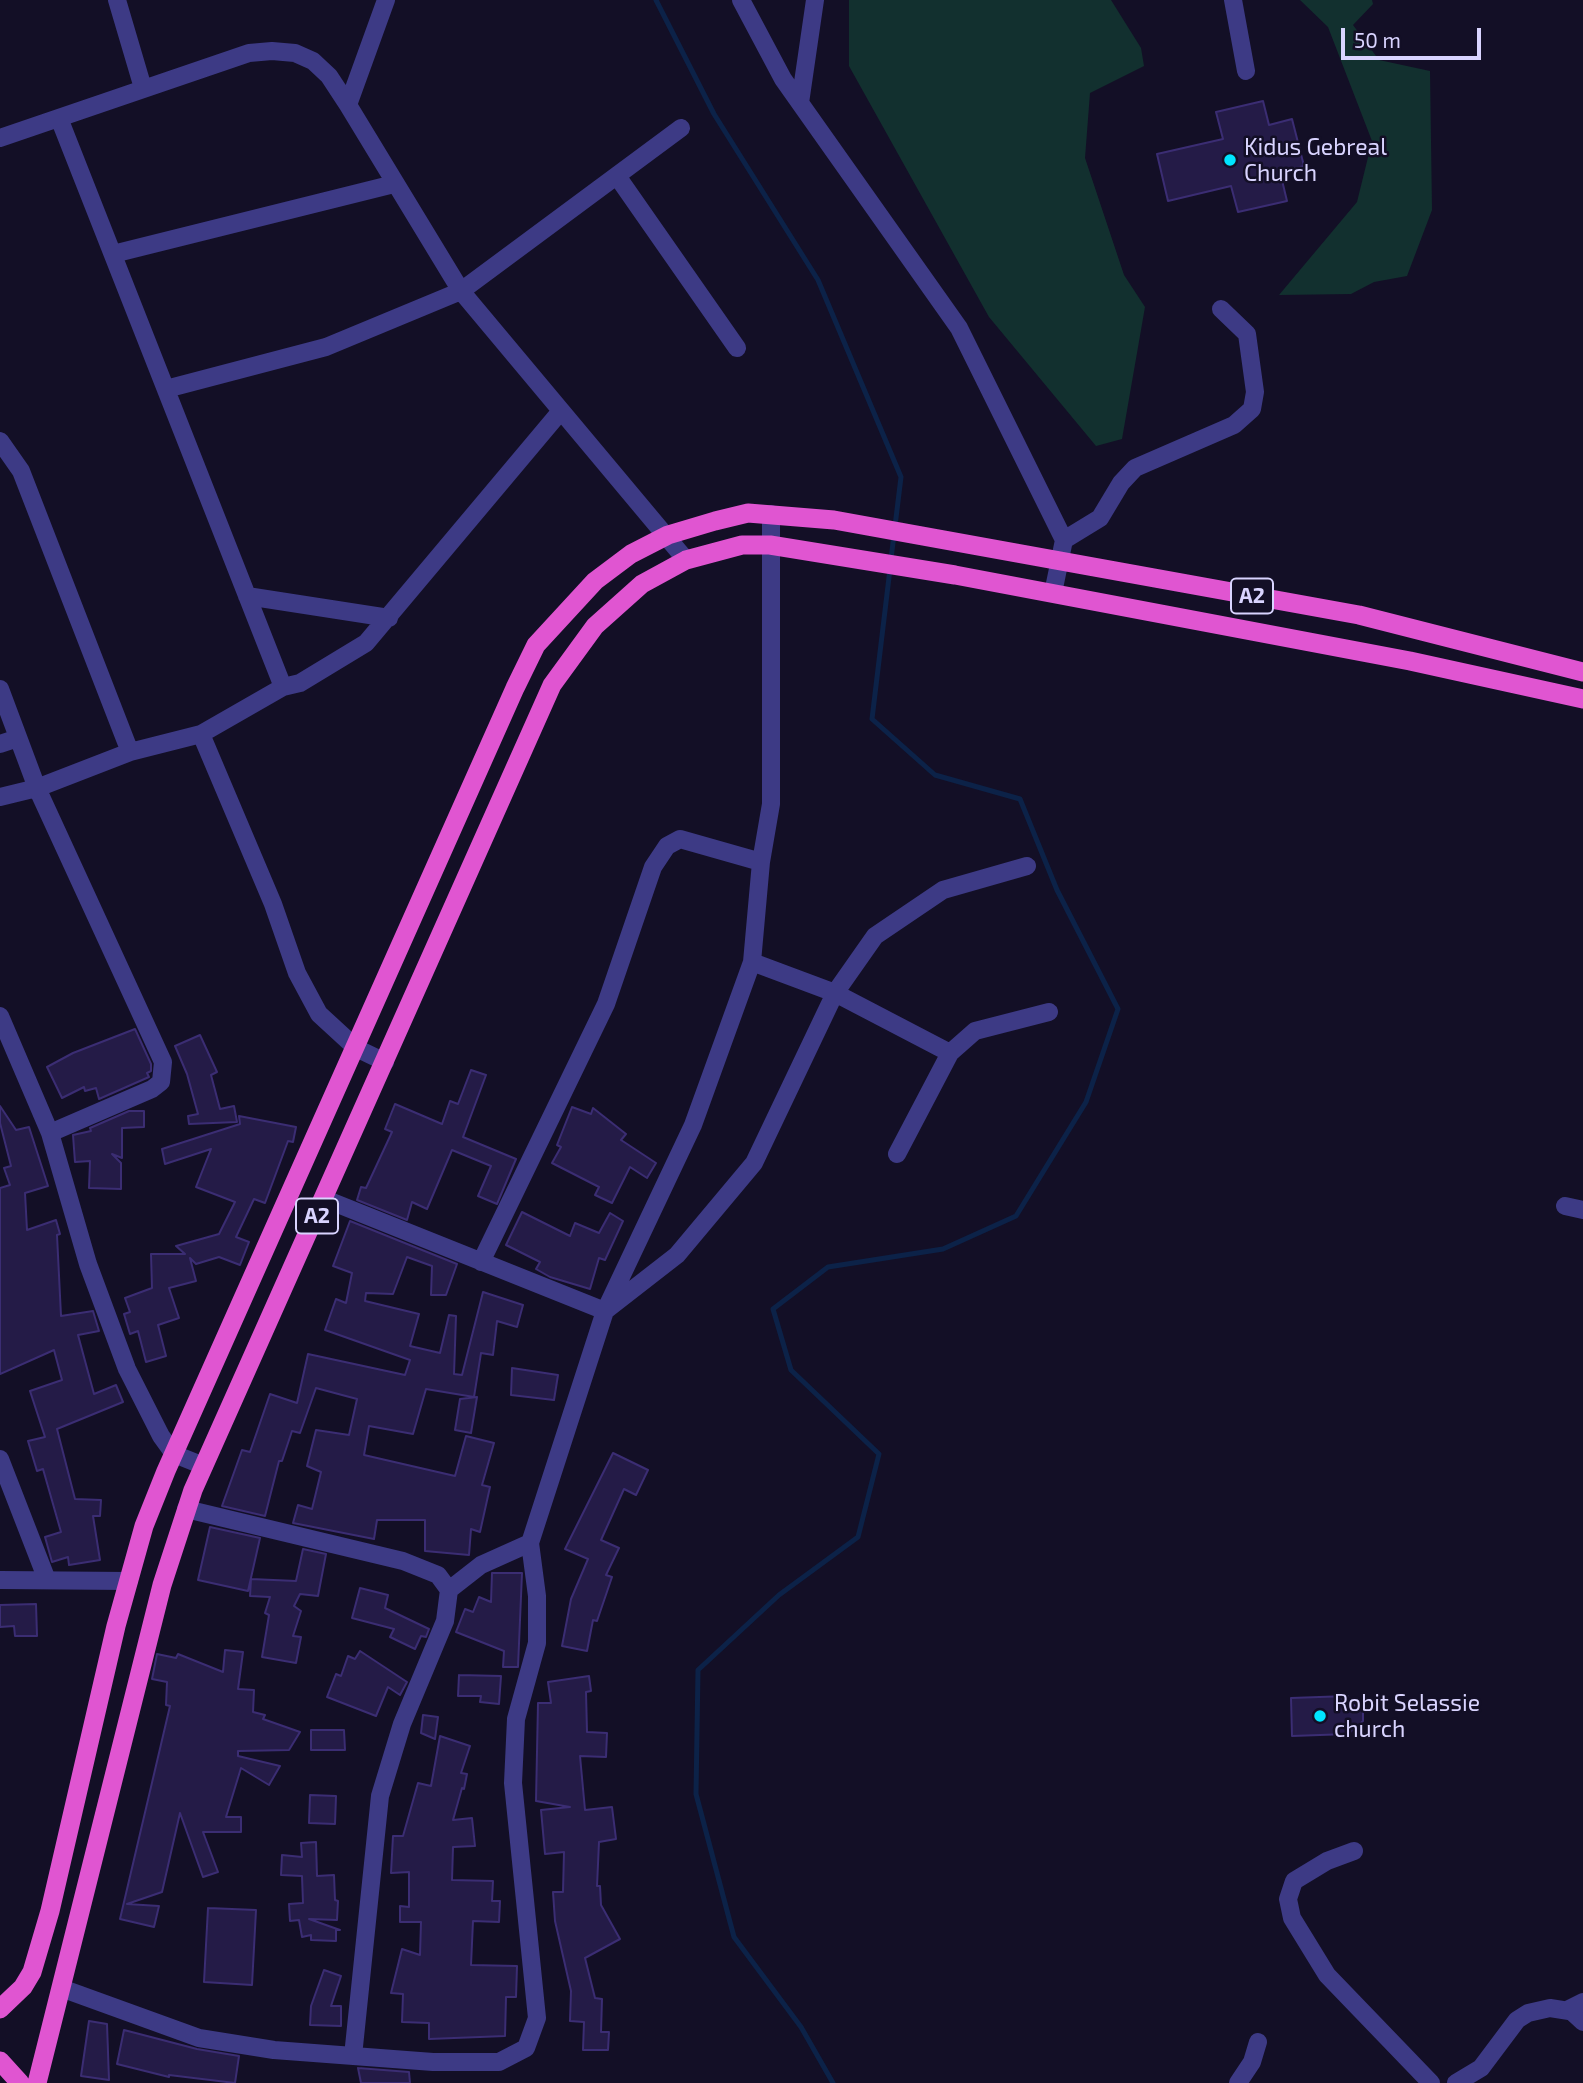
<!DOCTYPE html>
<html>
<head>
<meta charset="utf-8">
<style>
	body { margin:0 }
	#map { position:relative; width:1583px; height:2083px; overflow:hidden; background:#130f26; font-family:"Exo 2",sans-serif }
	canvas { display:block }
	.scale { position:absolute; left:1341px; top:28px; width:140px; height:32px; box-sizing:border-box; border:4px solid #d9d4ff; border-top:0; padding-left:9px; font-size:21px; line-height:24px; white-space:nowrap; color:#d9d4ff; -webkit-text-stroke:5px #130f26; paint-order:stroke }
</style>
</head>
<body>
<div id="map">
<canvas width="1583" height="2083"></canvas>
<div class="scale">50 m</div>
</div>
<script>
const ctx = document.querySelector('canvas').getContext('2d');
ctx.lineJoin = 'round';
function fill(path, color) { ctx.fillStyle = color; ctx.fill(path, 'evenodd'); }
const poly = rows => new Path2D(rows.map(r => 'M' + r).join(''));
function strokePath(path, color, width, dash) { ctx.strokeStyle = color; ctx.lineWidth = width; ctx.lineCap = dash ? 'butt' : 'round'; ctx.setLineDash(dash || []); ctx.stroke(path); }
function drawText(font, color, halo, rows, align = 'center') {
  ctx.font = font + ' "Exo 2",sans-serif'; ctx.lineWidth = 5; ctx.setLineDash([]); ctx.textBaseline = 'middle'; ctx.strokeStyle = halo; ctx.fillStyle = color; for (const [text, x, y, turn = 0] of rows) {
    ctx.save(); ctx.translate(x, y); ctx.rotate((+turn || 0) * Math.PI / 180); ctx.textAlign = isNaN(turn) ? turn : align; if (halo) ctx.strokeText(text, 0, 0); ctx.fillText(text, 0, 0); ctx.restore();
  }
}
fill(poly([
	[849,0,1111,0,1141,48,1144,66,1090,93,1085,158,1124,275,1145,307,1122,439,1096,446,989,317,849,66],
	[1300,0,1372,0,1373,4,1353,25,1379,60,1430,71,1432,210,1407,276,1374,282,1351,294,1279,295,1357,202,1372,141,1328,27]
]), '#12302f');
strokePath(poly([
	[656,0,714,114,818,280,901,477,891,559],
	[833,2083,801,2027,734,1937,696,1794,698,1670,779,1595,858,1537,879,1454,791,1370,773,1309,828,1267,943,1249,1016,1216,1086,1102,1118,1009,1057,890,1020,799,935,775,872,719,890,569]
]), '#0c2248', 5);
const building = poly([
	[1263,101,1269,125,1292,119,1304,166,1280,172,1287,201,1238,212,1231,186,1168,201,1157,154,1223,139,1216,112,1263,101],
	[135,1029,151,1064,151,1071,147,1073,149,1077,99,1099,96,1088,85,1091,84,1087,62,1098,47,1067,73,1053,135,1029],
	[200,1035,217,1072,211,1075,220,1109,234,1106,237,1122,189,1124,188,1116,198,1114,187,1074,175,1046,200,1035],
	[471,1070,486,1075,463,1137,516,1159,497,1204,478,1196,491,1166,452,1150,427,1209,412,1202,407,1220,357,1200,361,1187,366,1188,392,1132,385,1129,395,1104,442,1124,450,1101,458,1104,471,1070],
	[0,1106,16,1130,29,1127,48,1186,25,1193,27,1230,56,1220,60,1234,57,1235,61,1316,93,1311,99,1331,78,1335,94,1394,116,1385,123,1402,57,1429,75,1499,101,1500,100,1516,93,1516,100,1560,69,1565,68,1557,52,1562,45,1537,61,1532,43,1469,37,1471,28,1441,45,1437,30,1391,62,1380,54,1350,0,1374,0,1188,10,1185,4,1168,11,1166,0,1123,0,1106],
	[572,1107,591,1114,593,1108,626,1134,621,1140,656,1163,647,1178,630,1167,612,1203,595,1195,599,1187,552,1163,561,1147,557,1145,572,1107],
	[129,1111,144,1111,144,1127,122,1128,122,1158,112,1154,121,1163,121,1189,89,1188,90,1161,75,1162,73,1135,91,1131,90,1128,129,1111],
	[239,1116,296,1127,293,1142,288,1141,265,1203,254,1199,236,1237,249,1242,240,1265,219,1257,196,1264,190,1258,196,1281,169,1288,179,1318,158,1325,166,1356,146,1362,138,1331,130,1334,124,1314,130,1312,125,1298,152,1288,151,1254,185,1254,176,1246,219,1234,235,1202,196,1187,211,1149,165,1164,162,1149,240,1124,239,1116],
	[522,1212,570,1236,575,1223,599,1233,610,1213,623,1221,605,1260,599,1258,590,1289,550,1277,536,1269,540,1262,506,1245,522,1212],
	[350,1221,457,1264,446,1295,431,1295,432,1266,407,1257,393,1294,366,1293,365,1301,419,1314,410,1346,440,1353,449,1315,456,1316,454,1374,462,1375,483,1292,523,1305,517,1327,497,1321,493,1355,481,1353,474,1397,426,1389,413,1434,369,1426,364,1455,455,1476,466,1436,494,1443,482,1485,490,1487,480,1532,471,1529,469,1555,425,1551,425,1520,377,1520,374,1539,293,1523,298,1505,312,1509,321,1472,307,1466,316,1430,349,1435,357,1399,316,1388,300,1433,292,1431,282,1461,279,1461,265,1516,222,1506,242,1450,250,1452,270,1394,297,1403,308,1354,405,1375,410,1360,325,1330,336,1299,346,1303,352,1273,333,1266,350,1221],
	[512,1368,558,1375,554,1400,511,1395,512,1368],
	[477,1397,471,1433,455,1430,460,1399,477,1397],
	[613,1453,648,1470,636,1495,624,1489,601,1540,619,1548,606,1575,612,1577,597,1621,593,1620,587,1651,562,1646,571,1599,588,1559,565,1549,613,1453],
	[210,1527,260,1538,248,1591,198,1580,210,1527],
	[303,1549,326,1554,318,1596,300,1594,294,1606,301,1611,293,1636,301,1637,296,1663,262,1657,269,1615,265,1613,270,1597,250,1596,251,1579,296,1581,303,1549],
	[492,1573,522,1573,518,1667,503,1667,504,1651,456,1632,465,1609,473,1612,479,1597,491,1602,492,1573],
	[360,1588,388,1595,385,1608,429,1629,426,1637,421,1636,415,1649,390,1637,394,1629,352,1618,360,1588],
	[36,1604,37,1636,15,1636,14,1626,0,1627,0,1605,36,1604],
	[225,1650,243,1652,238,1689,254,1690,253,1712,265,1715,263,1719,300,1732,289,1750,238,1751,238,1756,280,1766,269,1785,241,1768,226,1817,241,1817,241,1832,203,1832,218,1872,203,1877,180,1813,162,1892,127,1904,159,1906,154,1927,120,1919,170,1706,166,1705,167,1682,152,1679,157,1654,176,1658,178,1654,223,1672,225,1650],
	[360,1651,407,1682,400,1695,388,1687,376,1716,327,1697,336,1674,341,1676,348,1656,355,1659,360,1651],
	[459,1675,501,1676,499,1704,480,1702,481,1696,458,1696,459,1675],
	[589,1676,591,1691,586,1692,587,1732,607,1733,606,1757,580,1756,585,1810,612,1807,616,1839,599,1842,597,1886,600,1886,601,1905,620,1939,585,1958,595,1998,602,1999,601,2032,609,2032,608,2050,583,2050,584,2022,570,2021,571,1991,555,1921,553,1892,563,1892,564,1852,545,1854,541,1810,570,1807,536,1801,538,1703,551,1703,548,1682,589,1676],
	[1348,1696,1349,1704,1357,1706,1363,1712,1363,1721,1348,1734,1292,1736,1291,1698,1348,1696],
	[423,1715,438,1717,435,1739,421,1733,423,1715],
	[311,1730,344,1730,345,1750,311,1750,311,1730],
	[440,1736,470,1746,461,1773,467,1774,464,1789,462,1788,453,1820,472,1818,475,1846,453,1847,452,1880,493,1881,492,1901,500,1901,499,1922,473,1921,471,1965,517,1966,516,1997,506,1997,505,2036,429,2039,429,2023,402,2022,403,1994,391,1993,402,1949,420,1955,421,1922,400,1922,400,1906,409,1907,409,1872,391,1873,393,1836,403,1836,418,1783,431,1786,440,1736],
	[310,1795,336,1796,335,1824,309,1823,310,1795],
	[316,1842,317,1876,334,1875,335,1900,338,1901,337,1920,309,1919,340,1930,336,1930,336,1941,311,1940,311,1935,302,1937,299,1920,290,1921,289,1904,303,1903,302,1876,281,1875,282,1855,302,1857,301,1843,316,1842],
	[208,1908,256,1910,252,1985,204,1982,208,1908],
	[324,1970,341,1976,331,2006,341,2006,341,2026,310,2025,311,2006,324,1970],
	[89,2021,107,2024,109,2080,81,2076,89,2021],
	[124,2030,197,2049,239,2056,235,2083,169,2075,169,2077,117,2064,124,2030],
	[358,2068,409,2072,410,2083,361,2083,358,2068]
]);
fill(building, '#241b47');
strokePath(building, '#3b2d73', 2);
strokePath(poly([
	[117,0,143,88],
	[741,0,783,79,959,328,1064,540,1053,593],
	[1233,0,1246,71],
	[800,103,815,0],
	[348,105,386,0],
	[59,118,283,687],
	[0,138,249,53,272,51,295,53,313,61,329,76,348,105,461,291,686,560],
	[617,176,737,348],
	[113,254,394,184],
	[166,389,326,347,461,291,681,128],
	[0,441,21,471,130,752],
	[1064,540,1100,518,1121,483,1135,468,1234,425,1252,409,1255,392,1247,334,1221,309],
	[247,596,389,618],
	[0,689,37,788,163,1062,161,1082,152,1089,50,1133],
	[201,734,273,904,297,973,319,1014,356,1048,385,1062],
	[0,744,18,738],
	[0,797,37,788,130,752,201,734,283,687,300,683,366,643,560,412],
	[752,962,835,993,950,1053],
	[0,1016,50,1133,88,1264,127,1369,161,1436,174,1454,204,1466],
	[897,1154,950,1053,975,1031,1049,1012],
	[325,1199,605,1311,677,1255,754,1163,835,993,875,936,943,890,1027,866],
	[1565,1206,1583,1210],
	[481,1262,606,1004,653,867,667,846,680,839,761,862],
	[0,1459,47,1580],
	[186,1509,403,1561,438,1575,449,1590,445,1621,402,1724,380,1796,353,2056],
	[0,1580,129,1581],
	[449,1590,481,1565,530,1543],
	[1354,1851,1327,1861,1294,1881,1288,1899,1292,1918,1327,1975,1431,2083],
	[61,1988,199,2038,274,2050,433,2062,499,2062,526,2048,537,2018,513,1783,516,1719,537,1643,537,1596,530,1543,605,1311,693,1125,752,962,761,862,771,804,771,514],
	[1238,2083,1252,2062,1258,2042],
	[1456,2083,1481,2068,1517,2020,1528,2013,1550,2008,1582,2013]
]), '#3d3a85', 18);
strokePath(poly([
	[1583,2002,1569,2009,1583,2022]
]), '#3d3a85', 18);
strokePath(poly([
	[0,2009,23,1987,32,1972,50,1911,116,1626,144,1526,166,1471,515,688,536,645,595,581,631,554,668,535,715,521,748,513,834,520,1359,615,1583,672],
	[0,2061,20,2083],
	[37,2083,162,1585,193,1490,552,685,595,626,642,584,686,560,742,545,770,545,955,575,1410,661,1583,699]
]), '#e055d1', 19);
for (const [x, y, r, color] of [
	[1230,160,7,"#00e5ff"],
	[1320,1716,7,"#00e5ff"]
]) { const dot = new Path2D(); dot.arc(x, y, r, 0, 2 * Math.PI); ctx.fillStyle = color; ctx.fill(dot); strokePath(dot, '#130f26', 2.5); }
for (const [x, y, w] of [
	[1252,596,42],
	[317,1216,42]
]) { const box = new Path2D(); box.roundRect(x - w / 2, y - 17.5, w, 35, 5); ctx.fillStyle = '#130f26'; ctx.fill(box); strokePath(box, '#d9d4ff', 2); }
drawText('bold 21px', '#d9d4ff', null, [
	["A2",1252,596],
	["A2",317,1216]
]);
drawText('23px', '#d9d4ff', '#130f26', [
	["Kidus Gebreal",1244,147],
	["Church",1244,173],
	["Robit Selassie",1334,1703],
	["church",1334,1729]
], 'left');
</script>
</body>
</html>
